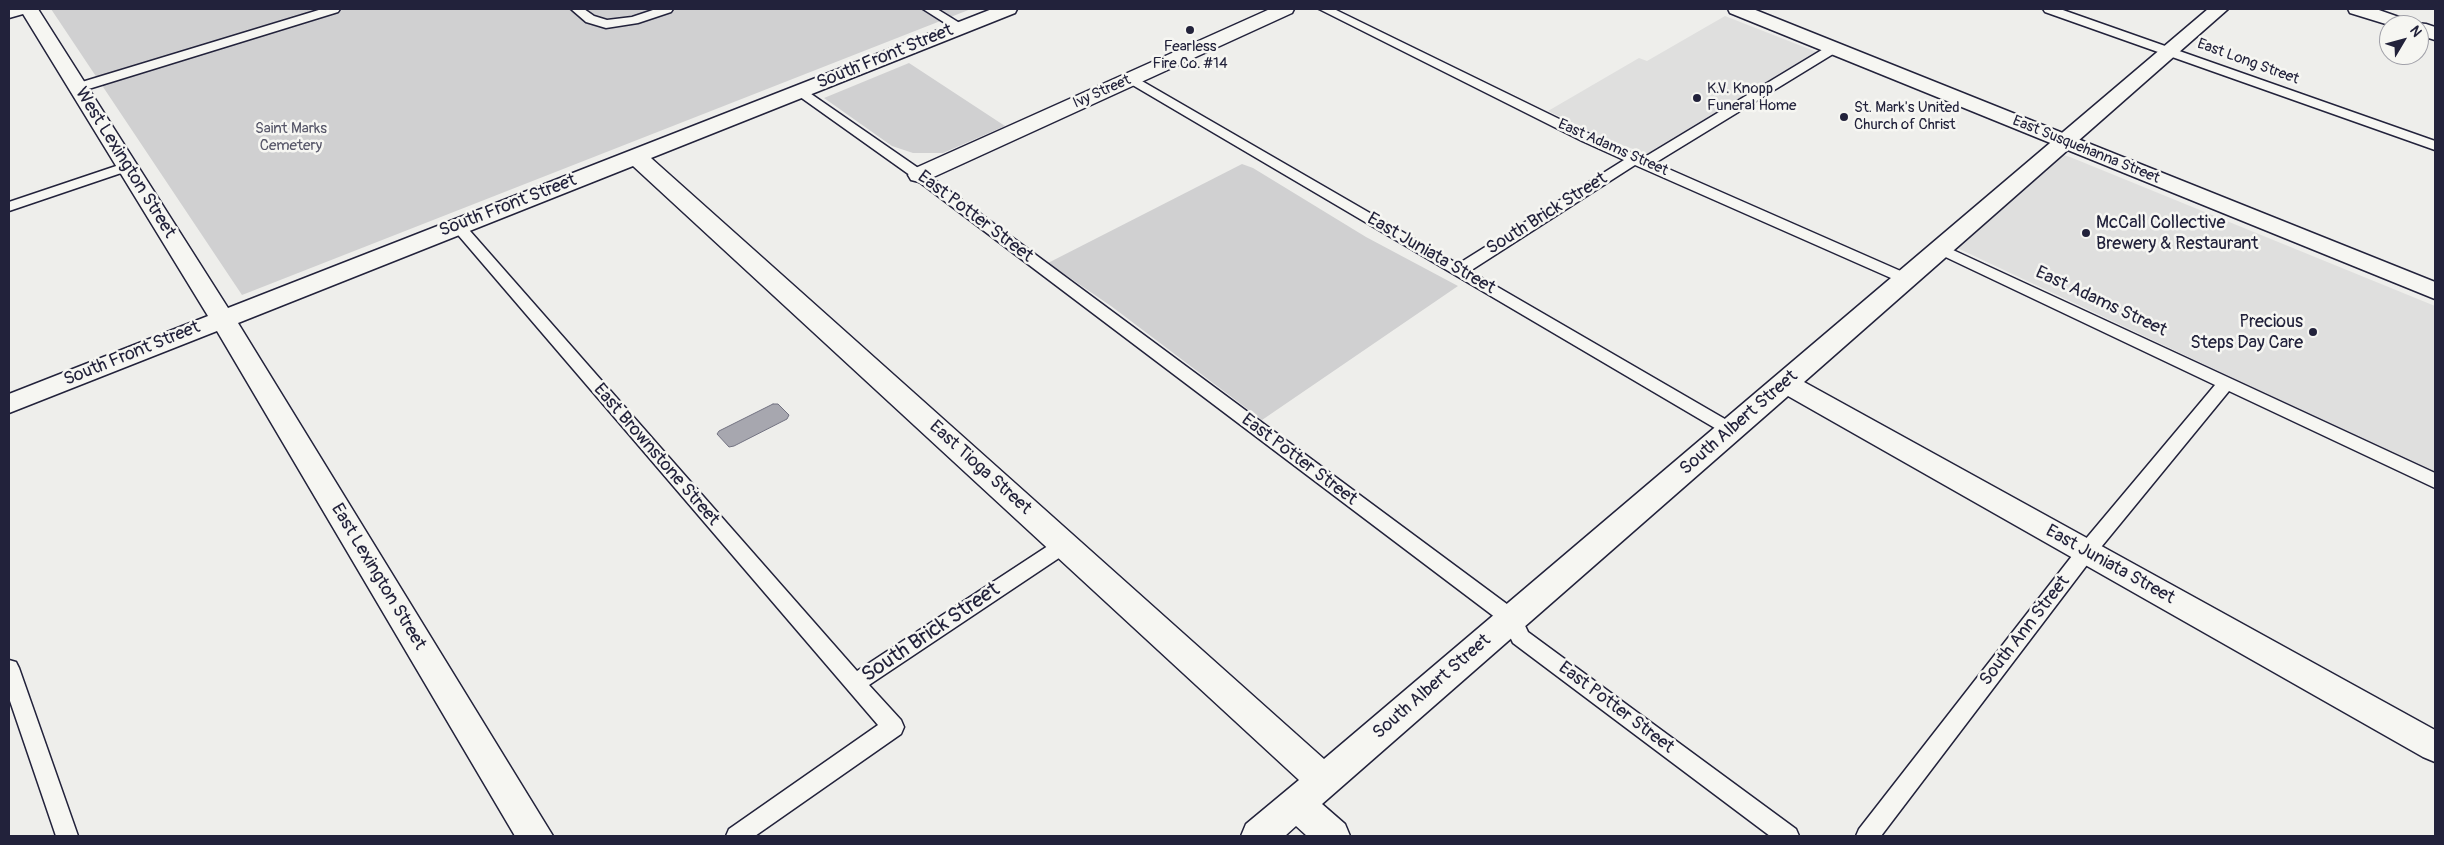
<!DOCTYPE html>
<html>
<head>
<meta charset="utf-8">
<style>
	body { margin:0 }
	#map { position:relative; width:2444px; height:845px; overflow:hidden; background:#eeeeeb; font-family:Pangolin,sans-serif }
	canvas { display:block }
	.frame { position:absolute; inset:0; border:10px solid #22223b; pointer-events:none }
	.north { position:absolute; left:2379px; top:15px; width:50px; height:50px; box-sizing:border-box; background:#f6f6f2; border:1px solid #a1a1a9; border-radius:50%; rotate:53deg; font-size:14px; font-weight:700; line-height:20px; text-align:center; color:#22223b }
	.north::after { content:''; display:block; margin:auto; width:18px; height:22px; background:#22223b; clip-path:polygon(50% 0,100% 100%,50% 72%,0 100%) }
</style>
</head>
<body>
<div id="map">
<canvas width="2444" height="845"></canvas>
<div class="frame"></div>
<div class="north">N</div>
</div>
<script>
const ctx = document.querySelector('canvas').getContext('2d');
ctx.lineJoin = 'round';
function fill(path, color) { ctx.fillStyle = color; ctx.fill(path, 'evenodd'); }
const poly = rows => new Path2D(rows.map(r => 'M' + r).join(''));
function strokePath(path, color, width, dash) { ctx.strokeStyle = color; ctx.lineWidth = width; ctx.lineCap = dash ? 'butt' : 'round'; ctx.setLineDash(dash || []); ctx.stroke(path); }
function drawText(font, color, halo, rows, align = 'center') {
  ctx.font = font + ' Pangolin,sans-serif'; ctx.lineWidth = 5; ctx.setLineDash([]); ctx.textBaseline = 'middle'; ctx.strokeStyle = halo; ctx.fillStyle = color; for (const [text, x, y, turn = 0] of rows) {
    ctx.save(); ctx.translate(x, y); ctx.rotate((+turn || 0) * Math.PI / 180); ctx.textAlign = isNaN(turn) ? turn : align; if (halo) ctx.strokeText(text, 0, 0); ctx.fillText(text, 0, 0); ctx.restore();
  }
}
fill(poly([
	[1725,16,1827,56,1658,158,1608,140,1548,111,1639,58,1647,61],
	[2056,153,2070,157,2435,306,2435,473,1951,245]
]), '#dfdfde');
fill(poly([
	[51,9,971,9,242,295],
	[909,63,1005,126,943,153,913,153,892,146,824,98],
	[1242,164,1253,168,1366,237,1458,286,1262,420,1111,306,1048,263]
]), '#d0d0d1');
const water = poly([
	[773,404,778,404,789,415,787,419,734,446,729,447,717,434,719,431,773,404]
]);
fill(water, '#a7a7af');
strokePath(water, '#727281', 1);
const lane = poly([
	[14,9,32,9,30,12,9,18,9,10,14,9],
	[322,9,340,9,338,12,82,91,77,92,70,88,72,85,322,9],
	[571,9,584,9,594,16,607,20,632,17,656,9,673,9,671,12,638,23,606,28,586,22,571,9],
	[923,9,937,9,966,27,964,30,956,30,923,9],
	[1319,9,1334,9,1592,135,1643,158,1830,45,1838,45,1840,48,1838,51,1655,163,1912,276,1914,279,1906,284,1900,282,1635,165,1470,271,1737,426,1740,430,1737,434,1731,436,1725,434,1124,80,1125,77,1135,77,1458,264,1624,160,1582,141,1319,9],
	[2043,9,2060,9,2435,141,2435,150,2045,12,2043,9],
	[801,87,924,172,1519,613,1528,632,1796,829,1799,836,1770,836,1513,643,1504,624,914,178,796,94,794,91,801,87],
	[128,162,135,166,133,169,9,211,9,202,128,162],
	[458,222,463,223,857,671,1057,540,1064,538,1071,540,1074,545,1071,550,869,685,901,720,904,727,901,734,755,836,726,836,729,829,878,725,453,229,451,226,453,223,458,222],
	[1940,244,2435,473,2435,488,2229,391,2093,557,1881,836,1856,836,1859,829,2079,547,2215,385,1935,252,1932,249,1940,244],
	[9,660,16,662,19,668,78,836,56,836,9,698,9,660]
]);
const street = poly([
	[20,9,38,9,228,308,992,9,1017,9,1015,13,651,158,1324,759,2208,9,2228,9,1804,382,2435,730,2435,762,2423,757,1788,396,1322,804,1345,824,1350,836,1307,836,1296,826,1285,836,1241,836,1246,824,1299,780,633,166,238,323,553,836,515,836,217,331,9,413,9,394,208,316,20,9],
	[1270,9,1294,9,1292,13,927,180,919,182,911,180,908,175,911,170,1270,9],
	[2348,9,2376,9,2416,23,2426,24,2435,27,2435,40,2419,35,2419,25,2389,25,2350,13,2348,9]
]);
const secondary = poly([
	[1728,9,1753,9,2435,282,2435,299,1730,13,1728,9]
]);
strokePath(lane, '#22223b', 3);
strokePath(street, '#22223b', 3);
strokePath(secondary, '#22223b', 3);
fill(lane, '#f6f6f2');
fill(street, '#f6f6f2');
fill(secondary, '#f6f6f2');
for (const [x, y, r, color] of [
	[1190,30,5,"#22223b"],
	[1697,98,5,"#22223b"],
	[1844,117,5,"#22223b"],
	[2086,233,5,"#22223b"],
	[2313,332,5,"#22223b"]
]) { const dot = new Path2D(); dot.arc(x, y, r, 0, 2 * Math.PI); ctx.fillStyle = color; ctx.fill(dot); strokePath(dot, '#f6f6f2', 2); }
drawText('15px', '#22223b', '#f6f6f2', [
	["Fearless",1190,47,"center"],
	["Fire Co. #14",1190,64,"center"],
	["K.V. Knopp",1707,89],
	["Funeral Home",1707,106],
	["St. Mark's United",1854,108],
	["Church of Christ",1854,125]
], 'left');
drawText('15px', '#22223b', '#f6f6f2', [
	["East Long Street",2248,62,20],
	["Ivy Street",1102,92,-24],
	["East Adams Street",1613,148,24],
	["East Susquehanna Street",2086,150,22]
]);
drawText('15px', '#565668', '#f6f6f2', [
	["Saint Marks",291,129],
	["Cemetery",291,146]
]);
drawText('18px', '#22223b', '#f6f6f2', [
	["South Front Street",885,57,-22],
	["West Lexington Street",125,163,58],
	["South Front Street",508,206,-21],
	["South Brick Street",1547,214,-32],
	["East Potter Street",975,217,37],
	["East Juniata Street",1431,254,30],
	["East Adams Street",2101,302,25],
	["South Front Street",132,354,-22],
	["South Albert Street",1739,423,-41],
	["East Brownstone Street",656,455,49],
	["East Potter Street",1299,460,37],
	["East Tioga Street",980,468,42],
	["East Juniata Street",2110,565,29],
	["East Lexington Street",378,577,59],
	["South Ann Street",2025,631,-52],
	["South Albert Street",1432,687,-41],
	["East Potter Street",1616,708,37]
]);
drawText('18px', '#22223b', '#f6f6f2', [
	["McCall Collective",2096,223],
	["Brewery & Restaurant",2096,244],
	["Precious",2303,322,"right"],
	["Steps Day Care",2303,343,"right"]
], 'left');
drawText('21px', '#22223b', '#f6f6f2', [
	["South Brick Street",931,633,-34]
]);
</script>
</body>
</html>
